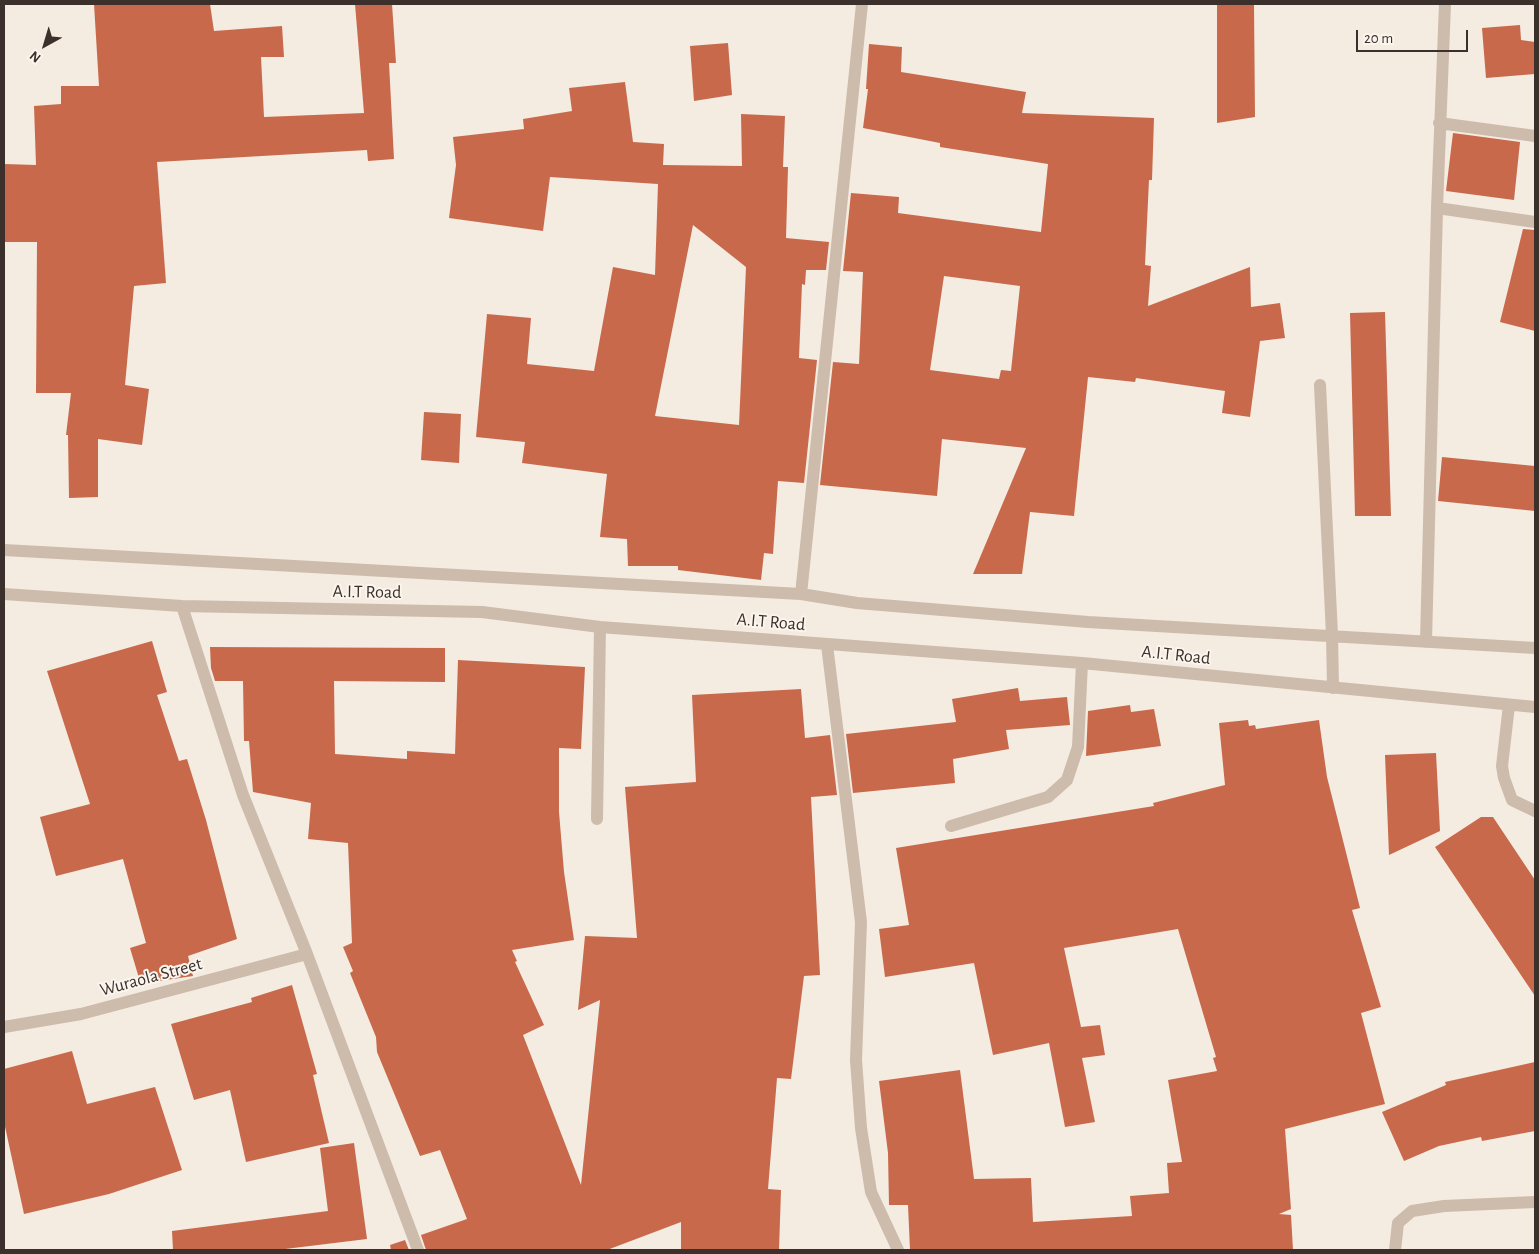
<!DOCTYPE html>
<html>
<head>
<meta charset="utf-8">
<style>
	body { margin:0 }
	#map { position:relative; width:1539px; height:1254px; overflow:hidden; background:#f4ebe1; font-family:"Alegreya Sans",sans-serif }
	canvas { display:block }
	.frame { position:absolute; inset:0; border:5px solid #3b302b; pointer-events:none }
	.north { position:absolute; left:20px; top:20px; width:50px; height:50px; -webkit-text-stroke:4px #fbf5ee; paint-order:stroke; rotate:219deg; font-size:14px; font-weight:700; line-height:20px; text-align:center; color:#3b302b }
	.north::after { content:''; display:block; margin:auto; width:18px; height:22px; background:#3b302b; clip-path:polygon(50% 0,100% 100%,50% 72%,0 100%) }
	.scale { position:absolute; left:1356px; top:30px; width:112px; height:22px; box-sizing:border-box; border:2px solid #3b302b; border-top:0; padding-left:6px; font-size:15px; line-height:18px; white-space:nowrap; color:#3b302b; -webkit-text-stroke:4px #fbf5ee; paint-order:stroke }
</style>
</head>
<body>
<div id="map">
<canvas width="1539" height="1254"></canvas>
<div class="frame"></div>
<div class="north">N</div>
<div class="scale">20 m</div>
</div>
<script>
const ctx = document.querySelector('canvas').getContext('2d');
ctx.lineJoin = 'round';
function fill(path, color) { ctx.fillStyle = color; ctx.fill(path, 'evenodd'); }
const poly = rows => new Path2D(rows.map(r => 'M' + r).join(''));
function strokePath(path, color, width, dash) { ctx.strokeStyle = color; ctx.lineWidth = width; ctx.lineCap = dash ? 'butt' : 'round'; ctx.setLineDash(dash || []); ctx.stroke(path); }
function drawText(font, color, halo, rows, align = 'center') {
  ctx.font = font + ' "Alegreya Sans",sans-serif'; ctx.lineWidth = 4; ctx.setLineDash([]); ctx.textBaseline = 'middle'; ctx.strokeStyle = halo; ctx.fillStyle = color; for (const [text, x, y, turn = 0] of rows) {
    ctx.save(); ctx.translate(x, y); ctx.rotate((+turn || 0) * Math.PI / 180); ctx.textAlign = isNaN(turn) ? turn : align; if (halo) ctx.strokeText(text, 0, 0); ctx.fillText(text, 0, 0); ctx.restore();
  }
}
fill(poly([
	[94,4,210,4,214,31,282,26,284,57,261,57,264,117,364,113,355,4,392,4,396,63,389,63,394,159,368,161,367,150,157,162,166,283,134,286,125,385,149,389,142,445,98,439,98,497,69,498,68,435,66,435,71,393,36,393,37,242,4,242,4,164,36,165,34,106,61,104,61,86,99,86],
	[1217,4,1254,5,1255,117,1217,123],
	[1520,25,1521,40,1535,42,1535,74,1486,78,1482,28],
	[728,43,732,95,694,101,690,46],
	[869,44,902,47,901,72,1026,92,1022,113,1154,118,1152,180,1149,180,1145,265,1151,266,1148,306,1250,267,1251,307,1280,303,1285,338,1260,341,1250,417,1222,413,1225,391,1136,378,1135,382,1088,377,1074,516,1030,512,1022,574,973,574,1026,448,942,439,937,496,820,485,833,362,859,364,863,272,843,271,851,193,899,197,898,213,1041,232,1048,164,940,147,940,143,863,128,868,89,866,89],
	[944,276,1020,286,1011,371,1001,370,999,379,930,370],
	[625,82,633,142,664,144,663,165,742,166,741,114,785,116,783,167,788,167,786,238,829,242,826,270,806,270,805,285,802,284,799,358,817,360,804,483,778,481,773,554,764,553,761,580,678,570,678,566,628,566,627,539,600,537,607,474,522,463,525,442,476,437,487,314,531,318,527,364,594,371,613,267,655,275,658,184,550,177,543,231,449,218,456,165,453,137,524,129,523,119,572,111,569,88],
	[693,225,746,267,739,425,655,416],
	[1453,133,1520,142,1514,200,1446,191],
	[1523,229,1535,230,1535,331,1500,322],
	[1385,312,1391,516,1355,516,1350,313],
	[424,412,461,414,459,463,421,460],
	[1442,457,1535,466,1535,511,1438,501],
	[152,641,167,692,157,695,179,761,187,759,206,820,237,939,188,956,193,976,159,981,156,973,139,978,130,948,146,943,123,859,56,876,40,817,90,804,47,671],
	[210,647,445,648,445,682,334,681,335,754,407,759,407,751,455,754,458,660,585,667,581,749,559,748,559,812,564,872,574,940,512,950,517,961,515,962,544,1025,523,1035,581,1185,600,1000,578,1010,585,936,637,938,625,787,696,782,692,695,801,689,805,738,830,735,837,795,811,797,820,975,804,976,791,1079,777,1078,768,1189,781,1190,779,1250,681,1250,681,1222,607,1250,426,1250,421,1235,467,1219,440,1150,420,1156,377,1052,376,1037,350,973,353,971,343,947,352,943,348,843,308,839,311,803,253,792,249,741,244,741,243,681,215,681,211,668],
	[1018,688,1020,701,1067,697,1070,725,1006,730,1009,749,953,759,955,783,853,793,846,734,956,722,952,699],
	[1130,705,1131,712,1154,709,1161,746,1086,756,1088,711],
	[1248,720,1249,726,1255,725,1256,729,1319,720,1327,777,1360,908,1352,910,1381,1007,1361,1013,1385,1104,1285,1129,1291,1209,1279,1214,1291,1215,1293,1250,910,1250,908,1205,889,1205,888,1153,879,1081,960,1070,974,1179,1031,1178,1033,1222,1132,1216,1130,1196,1169,1193,1167,1163,1182,1162,1168,1080,1217,1071,1213,1058,1216,1057,1178,929,1064,948,1081,1027,1100,1025,1105,1055,1082,1058,1095,1122,1065,1127,1049,1043,993,1055,974,963,885,977,879,929,909,925,896,848,1154,806,1153,803,1225,785,1219,723],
	[1436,753,1440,831,1389,855,1385,755],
	[1481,817,1493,817,1535,880,1535,996,1435,847],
	[292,985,317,1074,313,1075,329,1143,246,1162,230,1090,194,1100,171,1024,252,1002,251,998],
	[72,1051,87,1104,155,1087,182,1170,109,1194,24,1214,4,1122,4,1069],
	[1535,1062,1535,1131,1482,1141,1481,1137,1439,1146,1404,1161,1382,1112,1446,1085,1445,1082],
	[354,1143,367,1239,277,1250,173,1250,172,1231,328,1211,320,1148],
	[405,1240,409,1250,391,1250,390,1245]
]), '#c8694b');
strokePath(poly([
	[1439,123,1535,136],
	[1437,208,1535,222],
	[1320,385,1332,635,1333,688],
	[4,550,801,594,857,603,1088,622,1535,648],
	[4,594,182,606,482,612,600,627,1082,663,1535,707],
	[801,594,862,4],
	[182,606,243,795,307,954,418,1250],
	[1426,642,1437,208,1445,4],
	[827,645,861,922,856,1060,861,1128,871,1192,898,1250],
	[1509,705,1502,766,1504,778,1512,800,1535,811],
	[597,819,600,627],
	[951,826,1048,797,1067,780,1078,747,1082,663],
	[4,1027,81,1014,307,954],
	[1395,1250,1398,1223,1412,1211,1444,1206,1535,1202]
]), '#cdbbac', 12);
drawText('18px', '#3b302b', '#fbf5ee', [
	["A.I.T Road",367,592,1],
	["A.I.T Road",771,622,5],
	["A.I.T Road",1176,655,6],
	["Wuraola Street",151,977,-15]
]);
</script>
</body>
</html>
